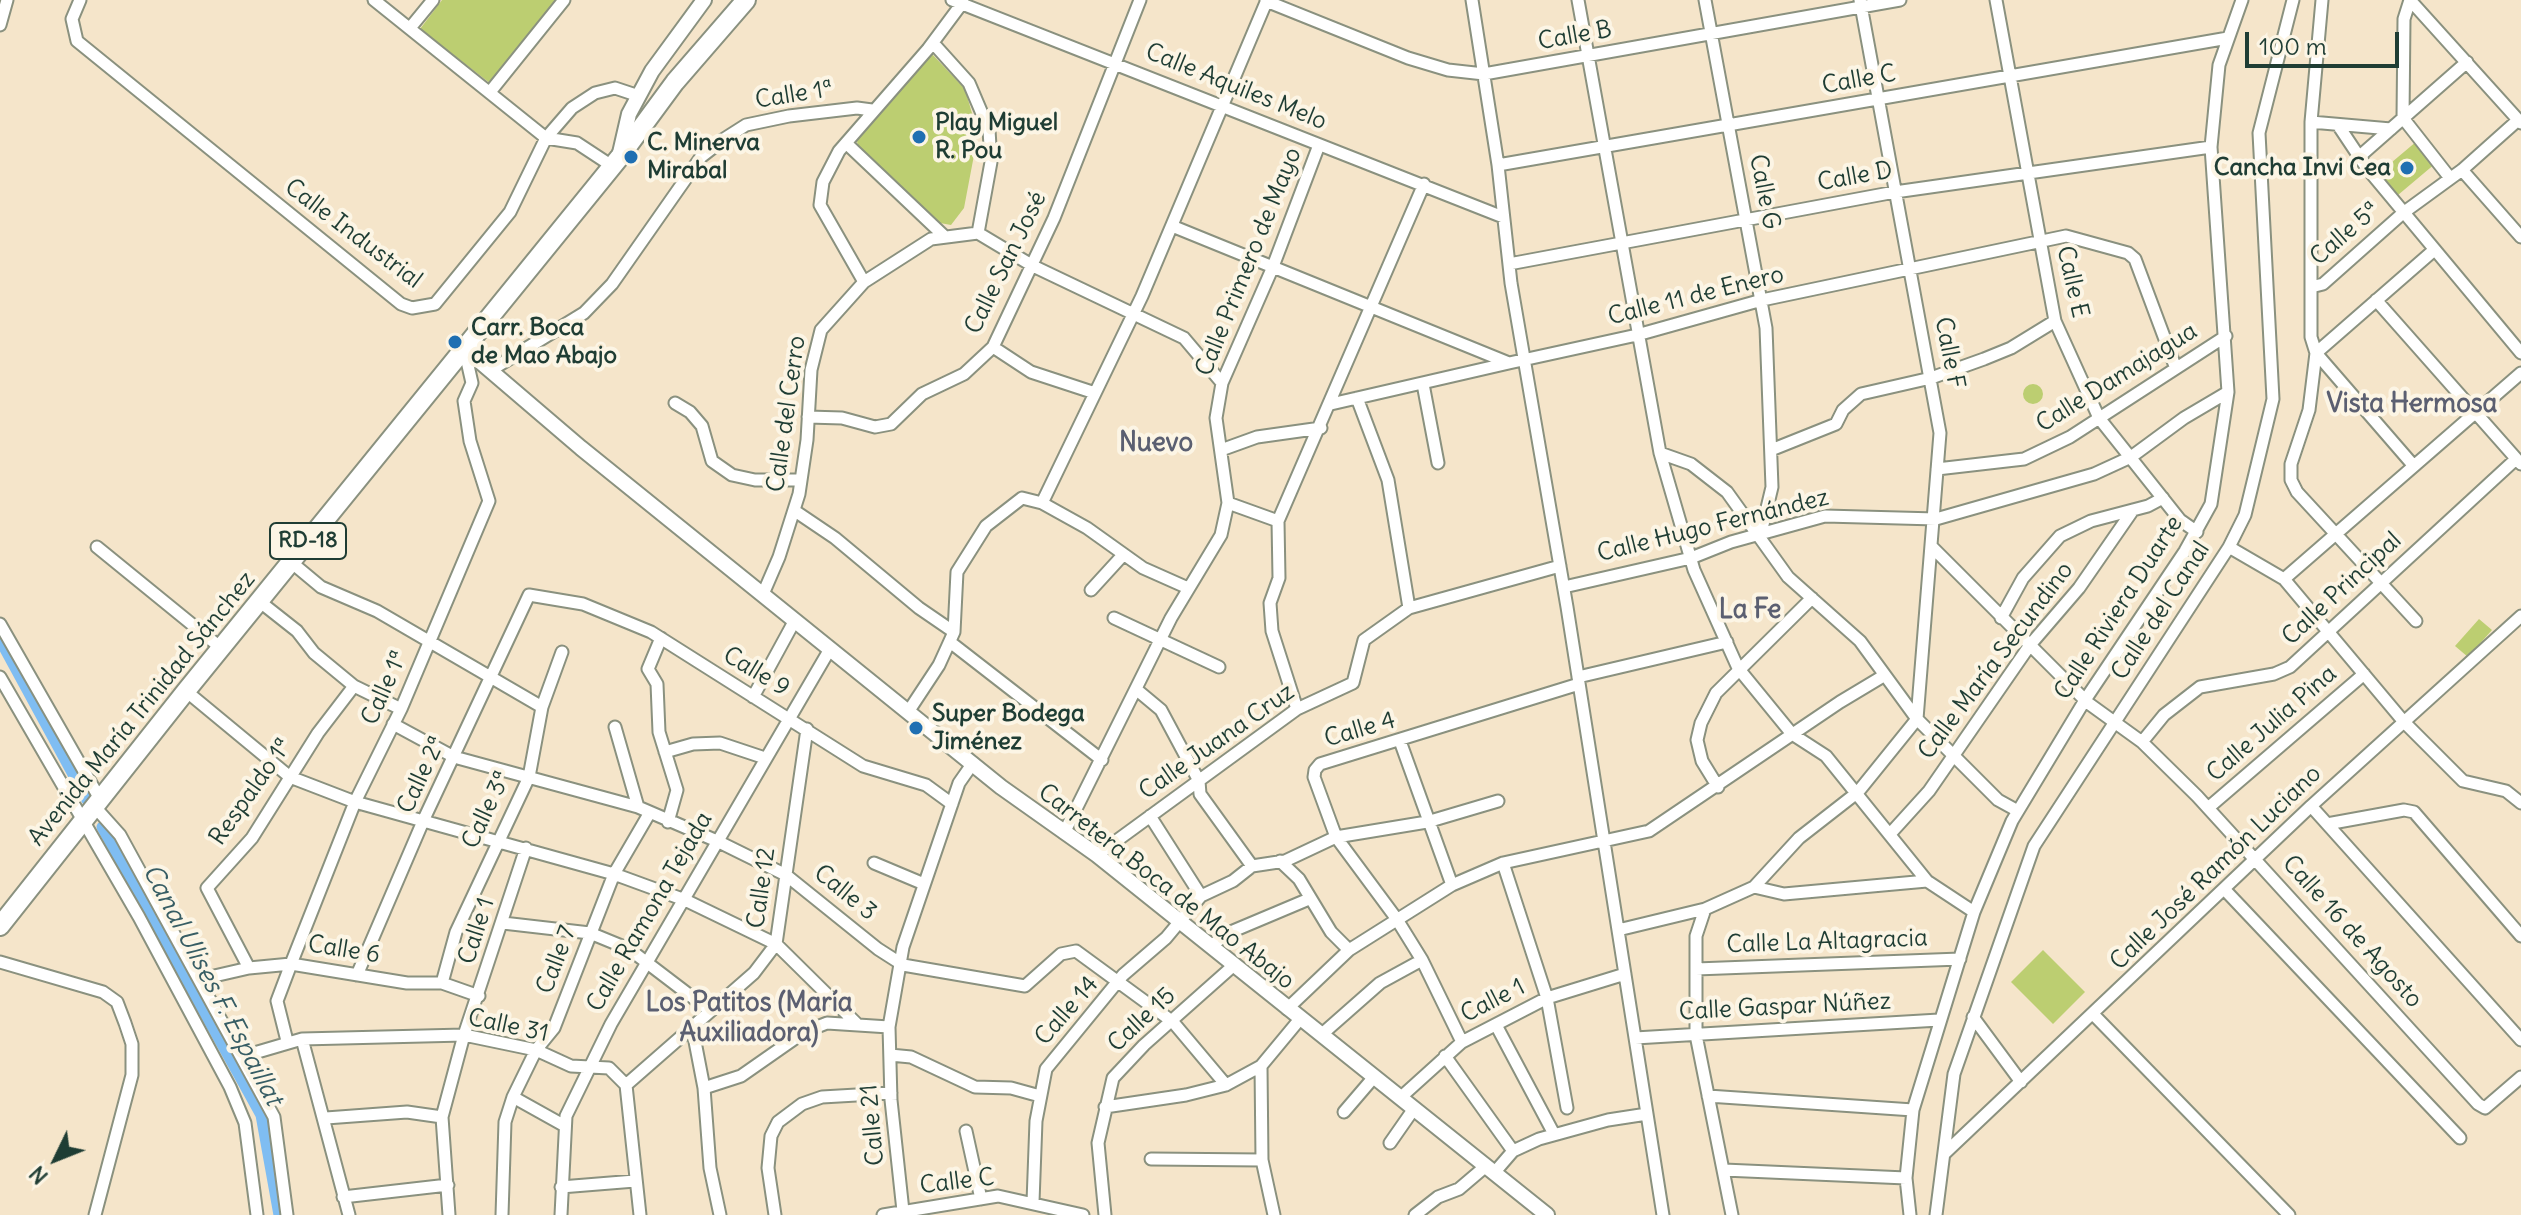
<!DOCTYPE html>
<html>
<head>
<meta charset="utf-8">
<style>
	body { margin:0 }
	#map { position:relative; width:2521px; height:1215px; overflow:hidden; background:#f5e5ca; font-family:Delius,sans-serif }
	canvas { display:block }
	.north { position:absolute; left:16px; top:1119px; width:80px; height:80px; -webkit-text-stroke:6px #fcf5e5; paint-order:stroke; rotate:227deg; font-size:22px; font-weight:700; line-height:32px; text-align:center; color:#1f3d34 }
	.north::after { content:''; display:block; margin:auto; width:28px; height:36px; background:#1f3d34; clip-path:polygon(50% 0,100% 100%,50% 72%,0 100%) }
	.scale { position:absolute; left:2245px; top:32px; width:154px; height:36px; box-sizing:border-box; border:4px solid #1f3d34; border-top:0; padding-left:10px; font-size:24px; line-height:28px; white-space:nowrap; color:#1f3d34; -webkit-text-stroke:6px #fcf5e5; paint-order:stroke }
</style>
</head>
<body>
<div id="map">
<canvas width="2521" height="1215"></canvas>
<div class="north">N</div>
<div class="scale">100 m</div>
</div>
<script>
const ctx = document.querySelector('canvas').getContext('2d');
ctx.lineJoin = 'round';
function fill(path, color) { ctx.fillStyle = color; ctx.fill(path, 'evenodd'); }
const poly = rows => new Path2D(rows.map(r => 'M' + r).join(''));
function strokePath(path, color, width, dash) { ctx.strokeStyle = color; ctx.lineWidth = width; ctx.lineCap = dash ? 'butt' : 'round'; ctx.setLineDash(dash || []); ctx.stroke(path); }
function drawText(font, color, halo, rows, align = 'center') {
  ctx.font = font + ' Delius,sans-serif'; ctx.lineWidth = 8; ctx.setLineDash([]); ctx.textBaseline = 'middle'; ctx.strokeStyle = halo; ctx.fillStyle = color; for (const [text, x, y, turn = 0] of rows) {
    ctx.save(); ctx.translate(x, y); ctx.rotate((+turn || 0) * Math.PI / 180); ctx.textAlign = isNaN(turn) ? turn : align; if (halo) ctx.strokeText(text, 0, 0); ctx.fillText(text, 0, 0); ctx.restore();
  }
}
fill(poly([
	[442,0,557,0,491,84,420,29],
	[932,54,965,89,978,134,964,208,951,225,940,223,858,150,857,140],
	[2417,141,2436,163,2398,195,2379,173],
	'2023 394a10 10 0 1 1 20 0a10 10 0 1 1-20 0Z',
	[2479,619,2492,630,2468,657,2455,646],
	[2043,950,2085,992,2053,1024,2011,982]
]), '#bcce71');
strokePath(poly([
	[0,640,87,800],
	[102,827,261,1115,279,1215]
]), '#7fbdf2', 11);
const minor = poly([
	[80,0,72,19,77,41,401,304,412,308,435,304,510,212,546,138,572,108,595,93,615,88,639,96],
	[374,0,546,138,577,143,612,166],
	[952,0,1503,217],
	[1472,0,1498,165,1511,283,1567,607,1663,1215],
	[1578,0,1660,453,1694,570,1738,668,1792,734,1826,756,1927,881,1974,912],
	[1705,0,1766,328,1772,487,1760,537],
	[1996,0,2055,321,2099,418,2180,520,2197,532],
	[2322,0,2311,122,2311,337,2316,353,2309,410,2291,464,2291,480,2297,492,2416,621],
	[2410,0,2404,19,2403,118,2450,178],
	[2410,0,2521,123],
	[1266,1,1408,58,1448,70,1484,74,1900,0],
	[0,25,7,0],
	[410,28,433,0],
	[933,43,969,83,989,130,991,162,978,233],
	[490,92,564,0],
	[2311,122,2391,129],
	[2338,125,2366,167,2521,353],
	[846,143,943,235],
	[2360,156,2467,62],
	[1498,165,2228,38],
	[2462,170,2521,237],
	[1172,226,1509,363,1637,335,1762,300,2066,236,2128,253,2135,259,2175,366],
	[1509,264,1895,192,2211,147],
	[864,282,820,205,823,182,839,151,928,49,963,2],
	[2311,287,2323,284,2403,213,2462,170,2518,120],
	[2376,300,2521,464],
	[993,347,1031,372,1095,393],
	[491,370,584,313,612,284,701,157,724,139,746,125,789,116,857,108,872,110],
	[1423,384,1438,463],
	[1357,398,1388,480,1409,608],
	[675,403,690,412,702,426,712,461,732,475,755,480,801,480],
	[1331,404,1509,363],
	[808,417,842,418,875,427,891,424,922,394,964,374,993,347,1054,218,1140,0],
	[1221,450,1257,437,1321,428],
	[1771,450,1836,424,1843,410,1861,394,1931,378,1984,359,2011,348,2055,321],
	[1660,453,1691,464,1727,492,1788,577,1860,641,1917,719,1998,800,2018,811],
	[2413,465,2316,353,2433,251],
	[1937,469,2024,459,2070,437,2226,336],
	[1042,503,1142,296,1267,0],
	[1228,503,1278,521],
	[795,511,835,538,919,608,954,632],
	[1931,546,2088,703,2142,742,2197,796,2478,1104,2485,1108,2521,1077],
	[97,547,221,648],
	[2229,547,2284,579,2404,722,2463,781,2506,791,2521,803],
	[291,562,321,587,377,611,542,707],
	[2284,579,2521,373],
	[1564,587,1691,558,1731,542,1825,516,1936,519,2094,474,2131,457,2184,418,2228,392],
	[1091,590,1123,555],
	[763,594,779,557,799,494,807,440,811,370,821,330,864,282,931,239,978,233,1033,266,1184,338,1222,383],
	[259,601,297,631,314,653,354,686,401,709],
	[1114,618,1219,667],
	[2001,618,2023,578,2060,536,2091,521,2148,506,2163,498],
	[0,624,100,799],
	[661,638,648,669,657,684,659,732,677,790,668,822],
	[950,642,1102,760],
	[0,677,139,917,230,1087,245,1123,257,1215],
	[1578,677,1727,642],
	[1137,690,1161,710,1199,781,1200,794,1252,866],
	[186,691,290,777,355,802,614,874,685,900,776,944,857,1024],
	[753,697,795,620],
	[1297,709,1272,631,1270,603,1279,578,1278,521,1424,184],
	[908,712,939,665,954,632,957,572,986,526,1022,498,1042,503,1087,528,1143,568,1188,588],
	[393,724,454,757,638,807,717,841,786,875,878,949,903,965,1025,986,1061,954,1076,951,1173,1022,1226,1085],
	[615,727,638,807],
	[1400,741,1452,885],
	[2142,742,2164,715,2200,687,2274,674,2290,667,2516,459],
	[665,752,693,744,720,743,765,758],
	[1718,787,1702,761,1697,740,1701,723,1716,693,1812,598],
	[94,806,120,835,274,1117,287,1215],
	[2311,806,2521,1040],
	[2208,808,2364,674],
	[1150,816,1201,896],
	[2327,824,2404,810,2414,812,2521,936],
	[1064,833,1171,618,1221,535,1228,503,1216,418,1222,383,1272,269,1319,145],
	[1890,834,1929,791,2030,645,2079,588,2133,510],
	[1097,855,1297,709,1353,683,1364,640,1409,608,1560,566],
	[1280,861,1299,879,1331,932,1349,950],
	[874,863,924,884],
	[1503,863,1547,998,1567,1108],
	[1754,887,1784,894,1927,881],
	[2225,890,2460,1138],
	[1705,909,1696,936,1696,1035,1732,1215],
	[503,923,590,933,629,949,709,1010],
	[1618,930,1705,909,1754,887,1799,838,1858,792,1917,719,1940,433,1860,0],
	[1210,946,1233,931,1309,899],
	[0,962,103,992,117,1002,125,1023,132,1044,132,1075,95,1215],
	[249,968,207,888,252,838,318,733,354,686],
	[1696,969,1960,959],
	[357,975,424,819,529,595,583,604,651,632,863,766,926,785,952,804],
	[201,979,249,968,291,964,407,983,442,983,479,996],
	[442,983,456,932,529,777,542,707,562,652],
	[1287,1009,1349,950,1452,885,1503,863,1649,831,1840,702,1885,675],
	[2093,1014,2289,1215],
	[1973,1017,2021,1082],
	[1496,1025,1554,1134],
	[692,1026,704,1088,710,1168,720,1215],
	[1321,1035,1380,983,1422,960],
	[1635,1038,1939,1020],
	[302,1039,349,1215],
	[287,1041,277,1001,291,964,355,802,401,709,489,501,470,441,464,401,472,383,464,348],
	[1462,1042,1422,960,1396,918,1336,837,1314,777,1315,770,1320,764,1579,684],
	[890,1055,911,1057,975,1087,1011,1088,1040,1096],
	[244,1056,302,1039,464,1035,536,1050,571,1066,609,1068,626,1085,640,1215],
	[1445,1056,1513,1151],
	[1261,1066,1262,1160,1274,1215],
	[626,1085,754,973,776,944,807,729],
	[704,1088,741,1076,804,1032,827,1023,889,1027],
	[1708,1096,1913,1110],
	[513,1097,565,1126],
	[1400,1098,1462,1042,1547,998,1625,974],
	[1105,1107,1186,1095,1226,1085,1261,1066,1300,1019],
	[1344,1112,1374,1077],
	[326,1118,407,1112,442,1117],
	[966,1131,981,1199],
	[1390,1143,1413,1110],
	[1944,1154,2311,806,2521,616],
	[1151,1159,1262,1160],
	[1724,1170,1906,1178],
	[1494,1173,1513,1151,1539,1139,1608,1120,1647,1114],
	[561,1187,635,1181],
	[343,1197,448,1185],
	[1033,1202,1036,1121,1046,1069,1123,975,1166,938,1201,896,1233,881,1252,866,1285,861,1336,837,1427,822,1498,801],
	[903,1211,891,1100,889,1027,903,947,959,783,973,763],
	[449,1215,442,1117,464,1035,526,848],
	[502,1215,505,1122,513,1097,536,1050,554,1028,614,874,649,814],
	[561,1215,566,1116,611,1024,830,649],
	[775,1215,768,1168,771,1136,778,1122,802,1104,822,1097,891,1093],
	[883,1215,998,1196,1083,1215],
	[1105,1215,1098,1143,1113,1078,1144,1045,1233,966],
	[1415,1215,1438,1197,1459,1189,1486,1166],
	[1910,1215,1906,1178,1913,1110,1974,912,2012,821,2085,700,2185,551,2211,504,2228,392,2211,147,2219,65,2242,0],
	[1936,1215,1954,1074,2034,846,2229,547,2245,515,2273,399,2259,133,2293,0]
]);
const tertiary = poly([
	[620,153,629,114,652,71,704,0],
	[464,348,581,448,1001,787,1097,855,1547,1215]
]);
const primary = poly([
	[0,926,186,691,619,158,675,82,746,0]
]);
strokePath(minor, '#8a917f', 15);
strokePath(tertiary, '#8a917f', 18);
strokePath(primary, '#8a917f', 22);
strokePath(minor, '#fff', 11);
strokePath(tertiary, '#fff', 14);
strokePath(primary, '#fff', 18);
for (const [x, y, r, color] of [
	[919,137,8,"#1f6fb2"],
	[631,157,8,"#1f6fb2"],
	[2407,168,8,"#1f6fb2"],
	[455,342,8,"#1f6fb2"],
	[916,728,8,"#1f6fb2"]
]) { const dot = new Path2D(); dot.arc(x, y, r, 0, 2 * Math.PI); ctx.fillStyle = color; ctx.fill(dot); strokePath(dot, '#fcf5e5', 3); }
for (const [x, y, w] of [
	[308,541,76]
]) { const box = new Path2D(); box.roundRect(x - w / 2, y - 18, w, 36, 6); ctx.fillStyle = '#fcf5e5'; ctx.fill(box); strokePath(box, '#1f3d34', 2); }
drawText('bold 22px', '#1f3d34', null, [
	["RD-18",308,541]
]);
drawText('24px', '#1f3d34', '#fcf5e5', [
	["Calle B",1575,36,-10],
	["Calle C",1859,80,-10],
	["Calle Aquiles Melo",1236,87,22],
	["Calle 1ª",794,95,-9],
	["Calle D",1855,177,-10],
	["Calle G",1764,192,79],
	["Calle Industrial",353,234,37],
	["Calle 5ª",2345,234,-41],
	["Calle Primero de Mayo",1249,262,-68],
	["Calle San José",1006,263,-64],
	["Calle E",2072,282,77],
	["Calle 11 de Enero",1696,296,-14],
	["Calle F",1949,353,79],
	["Calle Damajagua",2117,378,-32],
	["Calle del Cerro",787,414,-82],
	["Calle Hugo Fernández",1713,526,-14],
	["Calle Principal",2342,589,-43],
	["Calle Riviera Duarte",2119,608,-57],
	["Calle del Canal",2161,611,-57],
	["Calle María Secundino",1996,661,-53],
	["Calle 9",756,672,31],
	["Calle 1ª",385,688,-66],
	["Avenida María Trinidad Sánchez",142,709,-51],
	["Calle Julia Pina",2272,724,-41],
	["Calle 4",1360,730,-16],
	["Calle Juana Cruz",1217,742,-35],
	["Calle 2ª",422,775,-65],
	["Respaldo 1ª",251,792,-55],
	["Calle 3ª",487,810,-65],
	["Calle José Ramón Luciano",2216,868,-44],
	["Carretera Boca de Mao Abajo",1166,887,38],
	["Calle 12",762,888,-82],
	["Calle 3",845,893,39],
	["Calle Ramona Tejada",650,912,-60],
	["Calle 1",477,931,-72],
	["Calle 16 de Agosto",2352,932,48],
	["Calle La Altagracia",1827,942,-2],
	["Calle 6",344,950,9],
	["Calle 7",557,960,-69],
	["Calle 1",1493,1001,-27],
	["Calle Gaspar Núñez",1785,1007,-3],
	["Calle 14",1067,1011,-49],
	["Calle 15",1142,1020,-43],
	["Calle 31",508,1026,12],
	["Calle 21",873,1125,-95],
	["Calle C",957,1182,-7]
]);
drawText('bold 24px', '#1f3d34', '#fcf5e5', [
	["Play Miguel",935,123],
	["R. Pou",935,151],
	["C. Minerva",647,143],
	["Mirabal",647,171],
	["Cancha Invi Cea",2391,168,"right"],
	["Carr. Boca",471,328],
	["de Mao Abajo",471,356],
	["Super Bodega",932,714],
	["Jiménez",932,742]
], 'left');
drawText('bold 26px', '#5b5f71', '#fcf5e5', [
	["Vista Hermosa",2412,405],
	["Nuevo",1156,444],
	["La Fe",1750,611],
	["Los Patitos (María",749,1004],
	["Auxiliadora)",749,1034]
]);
drawText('italic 26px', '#375d64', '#fcf5e5', [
	["Canal Ulises F. Espaillat",212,985,62]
]);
</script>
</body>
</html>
